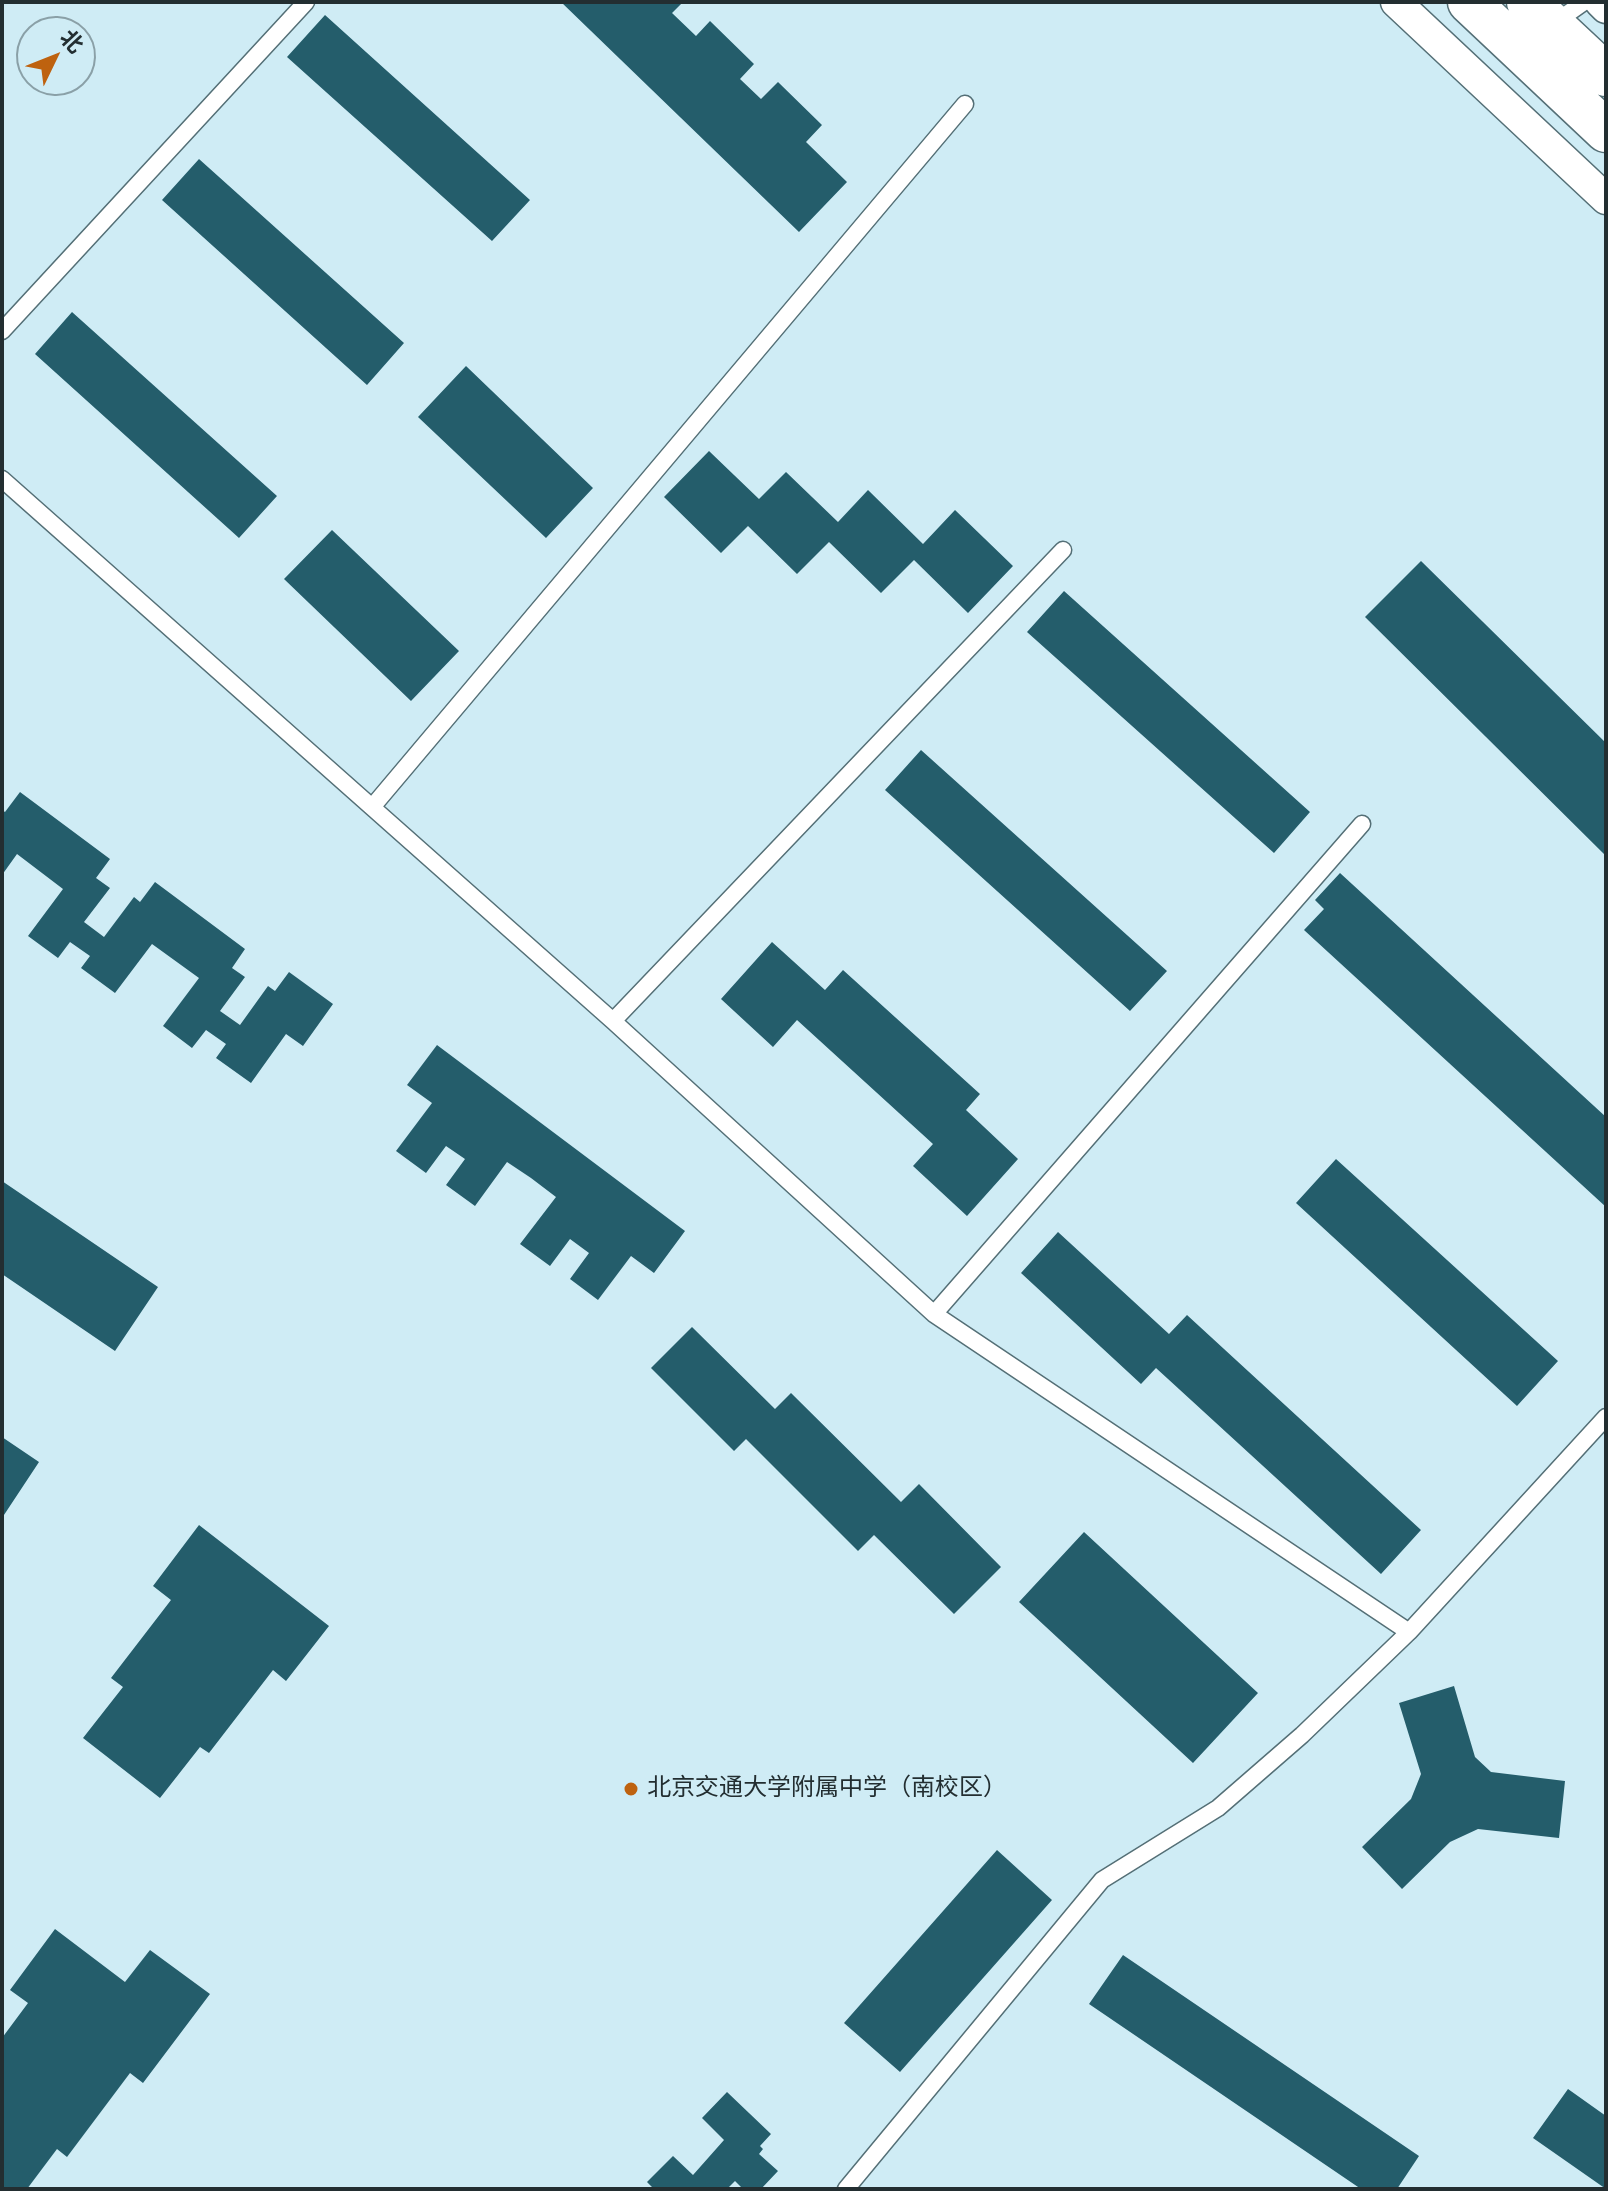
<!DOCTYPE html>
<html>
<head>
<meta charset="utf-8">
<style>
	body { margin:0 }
	#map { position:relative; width:1608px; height:2191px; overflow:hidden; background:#cfecf5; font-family:"Archivo Narrow","Noto Sans SC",sans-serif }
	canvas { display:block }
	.frame { position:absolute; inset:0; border:4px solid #232e31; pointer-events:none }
	.north { position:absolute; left:16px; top:16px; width:80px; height:80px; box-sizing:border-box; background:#cfecf5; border:2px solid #8aa0a7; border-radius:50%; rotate:47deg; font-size:22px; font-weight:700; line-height:32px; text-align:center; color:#232e31 }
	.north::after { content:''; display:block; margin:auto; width:28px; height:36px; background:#be620f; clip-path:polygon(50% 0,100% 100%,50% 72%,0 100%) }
</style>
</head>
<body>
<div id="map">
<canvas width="1608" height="2191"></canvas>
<div class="frame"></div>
<div class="north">北</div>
</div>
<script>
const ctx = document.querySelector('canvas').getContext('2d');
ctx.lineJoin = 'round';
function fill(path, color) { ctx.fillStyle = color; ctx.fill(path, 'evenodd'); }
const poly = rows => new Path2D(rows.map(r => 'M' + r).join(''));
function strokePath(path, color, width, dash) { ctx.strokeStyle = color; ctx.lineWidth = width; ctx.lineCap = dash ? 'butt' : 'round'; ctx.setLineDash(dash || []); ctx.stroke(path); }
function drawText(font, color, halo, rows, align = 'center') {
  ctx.font = font + ' "Archivo Narrow","Noto Sans SC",sans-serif'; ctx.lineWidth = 8; ctx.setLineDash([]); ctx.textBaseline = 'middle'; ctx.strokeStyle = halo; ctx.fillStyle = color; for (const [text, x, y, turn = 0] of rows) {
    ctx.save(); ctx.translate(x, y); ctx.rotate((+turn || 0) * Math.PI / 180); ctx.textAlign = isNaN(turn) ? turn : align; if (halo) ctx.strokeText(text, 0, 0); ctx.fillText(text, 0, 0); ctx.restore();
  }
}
fill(poly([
	[561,2,683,2,672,13,696,36,710,21,754,64,740,79,761,99,778,82,822,125,806,142,847,182,799,232],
	[325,15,530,200,492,241,287,57],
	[199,159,404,343,367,385,162,200],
	[72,312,277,496,239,538,35,354],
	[466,366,593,488,546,538,418,417],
	[709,451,759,499,786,472,838,522,868,490,923,544,955,510,1013,566,968,613,914,560,881,593,829,542,797,574,748,526,721,553,664,497],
	[332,530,459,651,411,701,284,579],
	[1421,561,1606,743,1606,856,1365,617],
	[1064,591,1310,812,1274,853,1027,632],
	[921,750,1167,971,1130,1011,885,790],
	[20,792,110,859,96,878,110,888,84,922,104,937,134,897,140,902,155,882,245,949,232,968,245,977,220,1011,240,1025,268,986,275,991,289,972,333,1004,303,1046,286,1034,251,1083,216,1058,226,1044,206,1030,192,1048,163,1026,199,978,152,944,115,993,81,968,90,956,70,942,58,958,28,936,63,889,17,854,2,875,2,810,5,812],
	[1340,873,1606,1117,1606,1207,1304,930,1324,909,1315,900],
	[772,942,825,990,843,970,980,1094,966,1110,1018,1159,967,1216,913,1166,933,1144,797,1020,773,1047,721,999],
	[437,1045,685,1231,654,1273,631,1256,598,1300,570,1279,589,1253,570,1239,550,1266,520,1244,556,1197,531,1178,507,1162,475,1206,446,1185,465,1159,446,1146,426,1173,396,1151,432,1103,407,1085],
	[1336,1159,1558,1361,1517,1406,1296,1203],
	[2,1181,158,1287,115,1351,2,1274],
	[1058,1232,1169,1334,1187,1315,1421,1530,1381,1574,1156,1368,1141,1384,1021,1273],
	[692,1327,775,1409,791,1393,901,1502,919,1484,1001,1567,954,1614,874,1535,858,1551,746,1439,734,1451,651,1368],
	[2,1437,39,1462,2,1518],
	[199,1525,329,1626,286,1681,273,1670,209,1753,200,1747,160,1798,83,1738,123,1687,111,1678,171,1600,153,1586],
	[1084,1532,1258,1693,1193,1763,1019,1602],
	[1454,1686,1475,1757,1491,1772,1565,1781,1559,1838,1478,1829,1450,1842,1402,1889,1362,1847,1411,1799,1421,1774,1399,1703],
	[997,1850,1052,1900,900,2072,844,2023],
	[55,1929,125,1982,150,1950,210,1994,143,2083,130,2073,67,2157,57,2149,27,2189,2,2189,2,2038,28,2003,10,1990],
	[1123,1955,1419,2156,1397,2189,1361,2189,1089,2004],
	[1568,2089,1606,2116,1606,2189,1533,2138],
	[727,2092,771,2134,760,2146,763,2149,759,2154,778,2171,761,2189,743,2189,735,2181,727,2189,654,2189,647,2182,673,2156,693,2175,724,2140,702,2118]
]), '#245d6b');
const service = poly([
	[1553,24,1584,2],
	[2,331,306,2],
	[2,479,613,1021,934,1314,1409,1632,1606,1417],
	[373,806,965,104],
	[613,1021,1063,550],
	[934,1314,1362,824],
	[846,2189,1102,1880,1218,1808,1302,1735,1409,1632]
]);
const minor = poly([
	[1396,2,1606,199],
	[1600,2,1606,8]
]);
const secondary = poly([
	[1469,2,1606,131],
	[1528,2,1606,75]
]);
strokePath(service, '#546f76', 19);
strokePath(minor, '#546f76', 33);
strokePath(secondary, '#546f76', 45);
strokePath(service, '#fff', 16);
strokePath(minor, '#fff', 30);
strokePath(secondary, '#fff', 42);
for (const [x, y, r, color] of [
	[631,1789,8,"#be620f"]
]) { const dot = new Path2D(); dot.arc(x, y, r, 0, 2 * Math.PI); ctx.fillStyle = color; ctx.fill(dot); strokePath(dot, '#cfecf5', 3); }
drawText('24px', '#232e31', '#cfecf5', [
	["北京交通大学附属中学（南校区）",647,1789]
], 'left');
</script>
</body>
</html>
